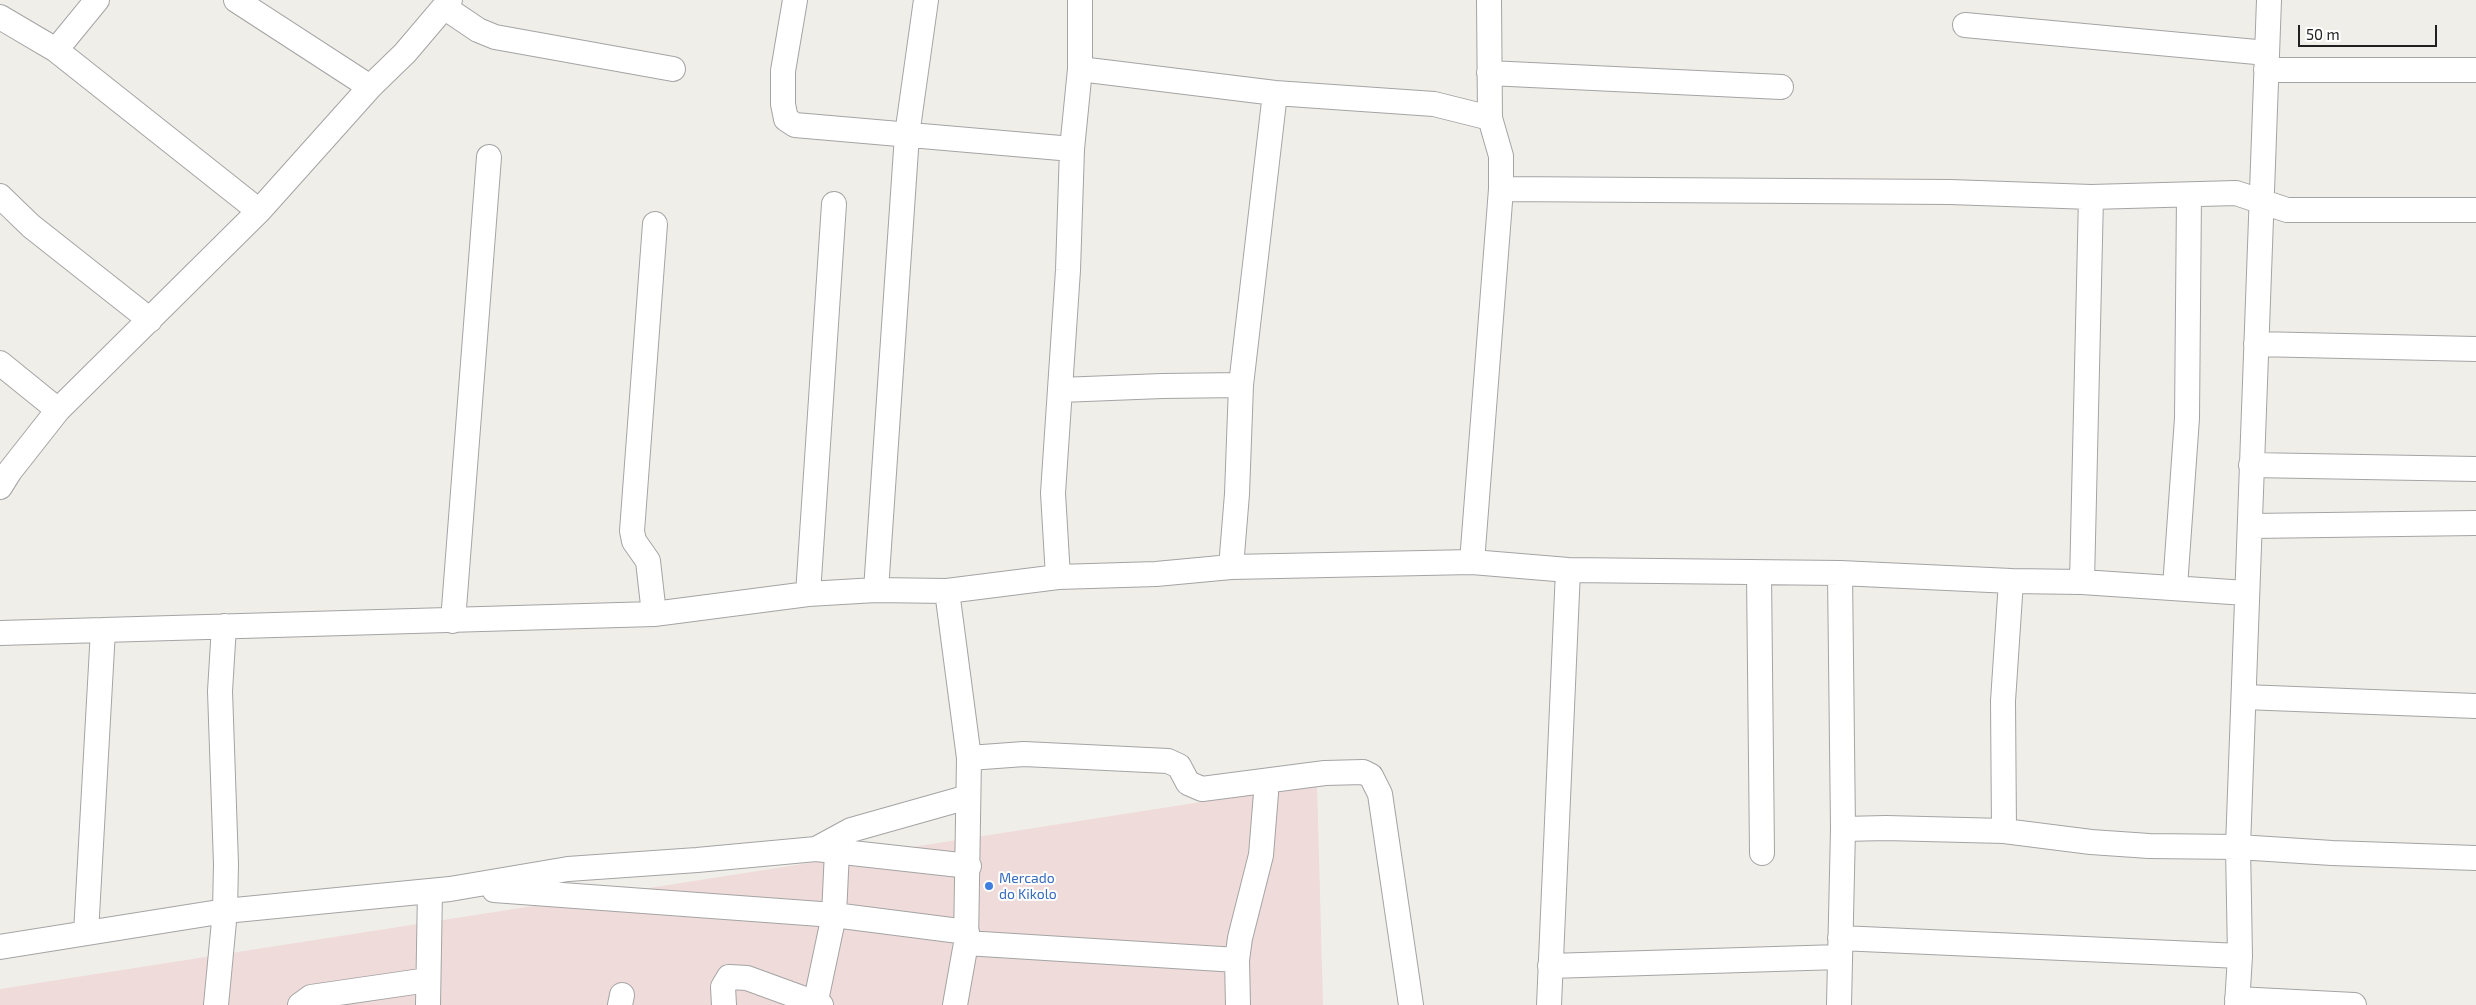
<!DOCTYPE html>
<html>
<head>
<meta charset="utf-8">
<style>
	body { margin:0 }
	#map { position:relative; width:2476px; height:1005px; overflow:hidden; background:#f0eee8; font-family:"Exo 2",sans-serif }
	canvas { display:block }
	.scale { position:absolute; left:2298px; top:25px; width:139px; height:22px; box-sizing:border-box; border:2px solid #202020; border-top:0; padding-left:6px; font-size:15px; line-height:18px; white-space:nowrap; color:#202020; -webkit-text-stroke:4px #fff; paint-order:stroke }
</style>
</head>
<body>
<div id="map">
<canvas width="2476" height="1005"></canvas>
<div class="scale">50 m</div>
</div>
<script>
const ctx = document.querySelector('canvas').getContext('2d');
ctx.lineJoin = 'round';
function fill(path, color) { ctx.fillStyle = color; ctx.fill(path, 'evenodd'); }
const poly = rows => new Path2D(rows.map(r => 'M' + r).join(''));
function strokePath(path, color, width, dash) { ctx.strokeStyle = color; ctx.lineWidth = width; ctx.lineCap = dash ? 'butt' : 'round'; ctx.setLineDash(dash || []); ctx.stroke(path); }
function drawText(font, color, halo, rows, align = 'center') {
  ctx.font = font + ' "Exo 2",sans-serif'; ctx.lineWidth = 4; ctx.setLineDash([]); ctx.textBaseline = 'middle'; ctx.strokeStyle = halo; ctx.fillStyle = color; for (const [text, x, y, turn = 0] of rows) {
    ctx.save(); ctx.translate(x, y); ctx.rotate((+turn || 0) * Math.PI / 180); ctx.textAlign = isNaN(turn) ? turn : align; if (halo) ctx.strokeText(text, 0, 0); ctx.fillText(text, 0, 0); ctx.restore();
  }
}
fill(poly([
	[1317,784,1323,1005,0,1005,0,989]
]), '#efdbd9');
const minor = poly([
	[236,0,370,87],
	[795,0,783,71,783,104,786,119,795,125,1072,149],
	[1489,0,1490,118],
	[444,7,478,30,495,37,673,69],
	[0,17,56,50,259,211],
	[1965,25,2267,53],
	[56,50,97,0],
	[1080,69,1275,93,1434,104,1490,118,1501,156,1501,189,1472,562],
	[2266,70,2476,70],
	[1489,73,1781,87],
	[1501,189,1950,192,2091,197,2236,193,2287,210,2476,210],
	[0,196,31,226,150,320],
	[2256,344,2476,349],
	[0,363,58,410],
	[1060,390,1162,386,1241,385],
	[2251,465,2476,469],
	[0,487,10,471,58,410,259,211,370,87,405,53,450,0],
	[2251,526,2476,523],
	[1231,567,1237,494,1241,385,1275,93],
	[1759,574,1762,853],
	[1058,577,1053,493,1068,270,1072,149,1080,69,1080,0],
	[2082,582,2091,197],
	[2175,587,2187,418,2189,195],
	[876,590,907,135,926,0],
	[947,591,969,758,966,943,955,1005],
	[808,594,834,204],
	[654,614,648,561,634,541,632,531,655,224],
	[453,621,489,157],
	[0,633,654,614,808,594,876,590,947,591,1058,577,1156,574,1231,567,1472,562,1568,570,1840,573,2011,581,2082,582,2246,593],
	[2244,697,2476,706],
	[969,758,1024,754,1168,761,1179,766,1188,783,1202,789,1325,773,1363,772,1371,776,1380,794,1411,1005],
	[1843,829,1886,828,2004,831,2091,842,2149,846,2238,847,2332,853,2476,858],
	[2004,831,2003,701,2011,581],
	[816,849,851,830,968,797],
	[494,890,834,915,967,932],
	[86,933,103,630],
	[1840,938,2240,956],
	[966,943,1237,960],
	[0,947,225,911,450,889,568,869,697,860,816,849,969,866],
	[1550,966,1839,957],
	[2237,999,2354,1005],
	[216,1005,225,911,226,864,220,691,224,626],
	[300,1005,311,997,428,980],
	[428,1005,430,891],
	[620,1005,622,995],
	[724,1005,723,987,729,977,747,978,821,1005],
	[815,1005,834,915,837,851],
	[1238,1005,1237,960,1240,938,1261,855,1267,781],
	[1549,1005,1568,570],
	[1839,1005,1843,829,1840,573],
	[2237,1005,2240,956,2238,847,2269,0]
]);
strokePath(minor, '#a4a4a4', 26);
strokePath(minor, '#fff', 24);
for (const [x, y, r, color] of [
	[989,886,5,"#3f7fe0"]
]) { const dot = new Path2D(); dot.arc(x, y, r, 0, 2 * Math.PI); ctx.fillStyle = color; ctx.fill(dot); strokePath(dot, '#fff', 2); }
drawText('14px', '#366cbe', '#fff', [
	["Mercado",999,878],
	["do Kikolo",999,894]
], 'left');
</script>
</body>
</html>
